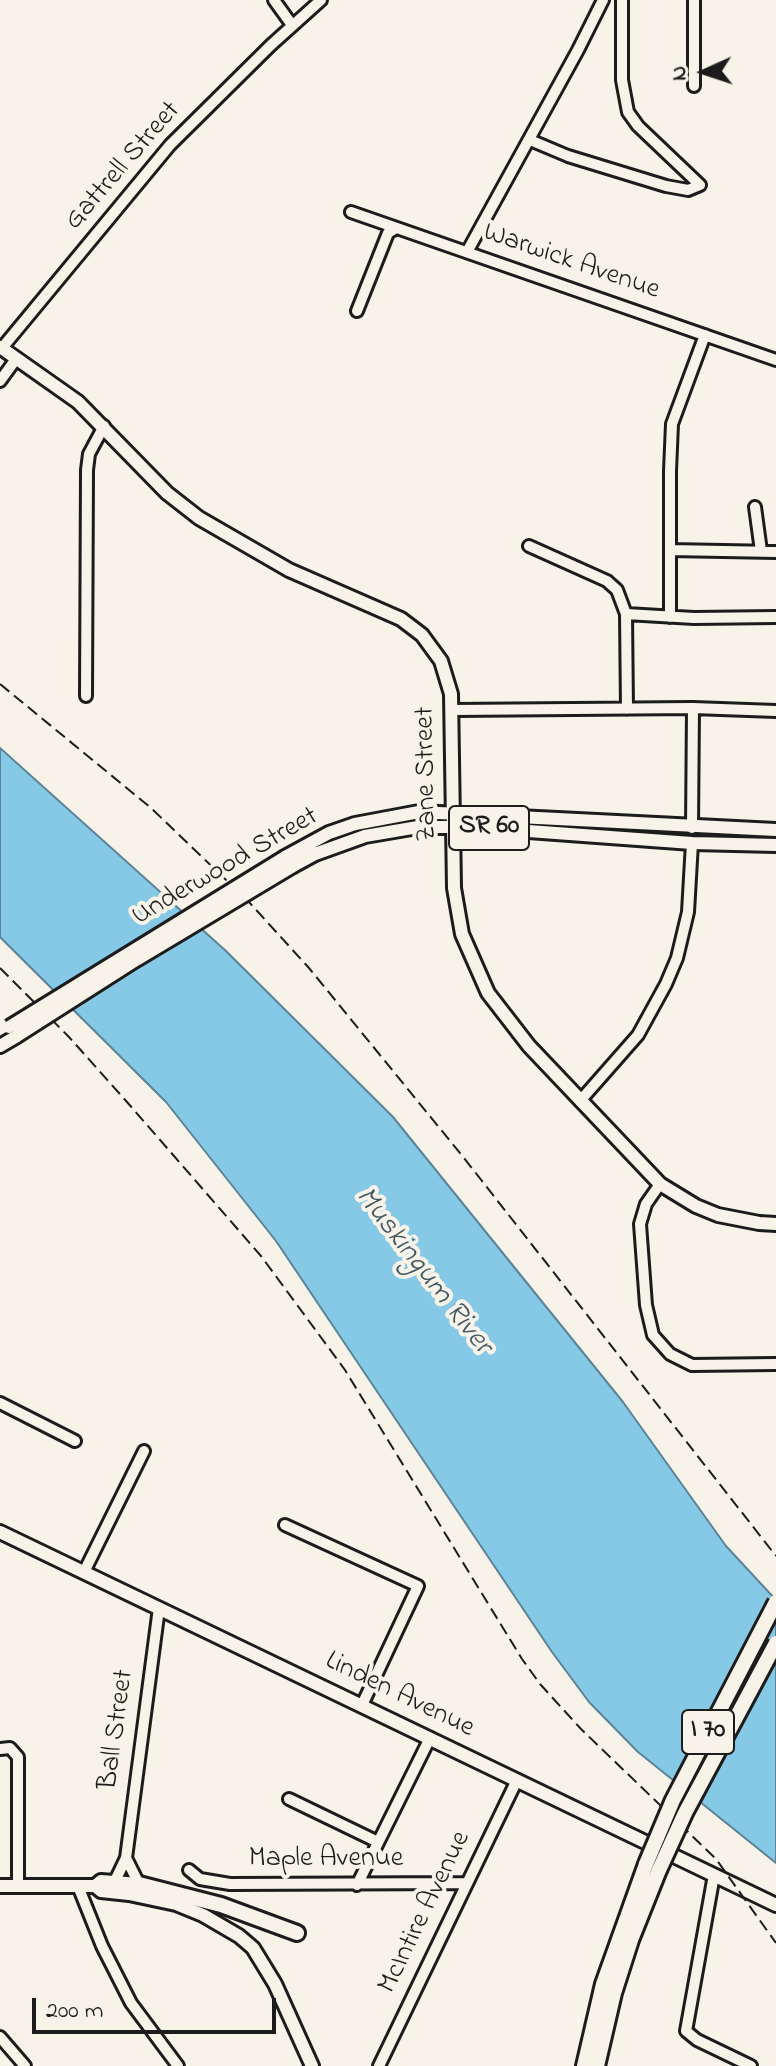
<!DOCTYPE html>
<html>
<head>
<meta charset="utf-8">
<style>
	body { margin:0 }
	#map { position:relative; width:776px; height:2066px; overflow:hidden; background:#f7f3e8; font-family:"Indie Flower",sans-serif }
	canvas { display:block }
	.north { position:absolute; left:664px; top:32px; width:80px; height:80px; -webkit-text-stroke:6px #f7f3e8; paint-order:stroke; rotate:267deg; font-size:22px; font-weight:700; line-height:32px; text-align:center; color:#1c1c1c }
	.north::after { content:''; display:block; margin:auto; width:28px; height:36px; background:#1c1c1c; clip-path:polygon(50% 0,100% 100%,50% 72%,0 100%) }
	.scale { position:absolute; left:32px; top:1998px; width:244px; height:36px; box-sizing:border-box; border:4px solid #1c1c1c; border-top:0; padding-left:10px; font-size:24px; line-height:28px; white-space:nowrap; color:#1c1c1c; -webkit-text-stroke:6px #f7f3e8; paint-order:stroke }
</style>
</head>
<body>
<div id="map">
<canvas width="776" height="2066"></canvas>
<div class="north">N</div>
<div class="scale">200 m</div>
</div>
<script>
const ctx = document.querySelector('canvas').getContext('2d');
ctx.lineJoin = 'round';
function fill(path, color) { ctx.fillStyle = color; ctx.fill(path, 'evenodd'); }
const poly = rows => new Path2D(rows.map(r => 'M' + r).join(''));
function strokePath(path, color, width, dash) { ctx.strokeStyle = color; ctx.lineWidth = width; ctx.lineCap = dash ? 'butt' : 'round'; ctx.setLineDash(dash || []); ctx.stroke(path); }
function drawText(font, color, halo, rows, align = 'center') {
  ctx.font = font + ' "Indie Flower",sans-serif'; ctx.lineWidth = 8; ctx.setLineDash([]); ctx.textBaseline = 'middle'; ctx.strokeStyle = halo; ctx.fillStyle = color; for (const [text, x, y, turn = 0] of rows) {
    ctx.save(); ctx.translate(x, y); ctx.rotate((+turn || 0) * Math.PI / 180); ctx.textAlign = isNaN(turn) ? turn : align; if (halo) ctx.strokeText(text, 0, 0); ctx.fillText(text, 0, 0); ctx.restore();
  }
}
const water = poly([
	[0,748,226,951,393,1117,623,1402,726,1546,776,1600,776,1863,638,1752,589,1702,552,1652,276,1241,166,1102,0,937,0,748]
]);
fill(water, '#86c9e7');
strokePath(water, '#5c8496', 2);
const minor = poly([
	[274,0,292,25],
	[694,86,694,0],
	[530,140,568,156,666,186,688,190,700,185,638,126,628,112,622,80,622,0],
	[351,212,776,360],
	[467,252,578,50,603,0],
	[357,311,388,233,396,228],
	[2,348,170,145,271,45,321,0],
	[0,381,16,359],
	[755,507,761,551],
	[529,546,607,581,617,590,626,614,627,709],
	[670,550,776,552],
	[626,614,694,618,776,617],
	[670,617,670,471,672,424,705,335],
	[86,696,87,470,89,454,104,426],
	[453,710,693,708,776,711],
	[692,828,693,708],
	[580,1101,638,1035,666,984,677,958,688,912,692,843],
	[660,1184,646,1204,640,1224,646,1305,653,1335,670,1354,692,1365,776,1364],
	[0,1403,75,1441],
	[285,1525,418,1586,362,1705],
	[84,1572,144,1451],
	[0,1749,10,1748,18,1757,18,1886],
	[289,1799,378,1842],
	[126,1858,139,1884],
	[189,1870,200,1879,230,1884,467,1883],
	[714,1875,686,2031,697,2040,751,2066],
	[115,1881,126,1858,159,1608],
	[357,1885,430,1738],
	[78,1886,102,1946,131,2003,178,2066],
	[0,2037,25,2066],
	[379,2066,517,1780]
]);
const major = poly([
	[0,347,78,402,167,493,199,518,289,570,401,619,422,635,441,661,451,694,454,888,462,934,488,993,529,1046,660,1184,696,1206,718,1215,759,1223,776,1224],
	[285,857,329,833,355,824,419,812,776,830],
	[293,866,315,854,365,836,418,827,474,827,692,843,776,845],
	[0,1046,17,1036],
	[0,1532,776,1905],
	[0,1886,95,1886,101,1881,139,1884],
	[95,1886,101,1891,129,1894,176,1904,203,1915,239,1936,253,1948,275,1984,312,2066]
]);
const highway = poly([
	[139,1884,221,1905,297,1933],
	[584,2066,603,1984,646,1864],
	[597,2066,614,1993,631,1940,659,1870]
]);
strokePath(minor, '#1c1c1c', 16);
strokePath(major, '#1c1c1c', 18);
strokePath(highway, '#1c1c1c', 20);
strokePath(minor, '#f7f3e8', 10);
strokePath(major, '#f7f3e8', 12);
strokePath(highway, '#f7f3e8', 14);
strokePath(poly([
	[0,684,151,808,248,901,309,968,464,1158,776,1556],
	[0,968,69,1037,127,1102,261,1256,345,1370,522,1659,540,1684,581,1729,716,1859,776,1943]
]), '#1c1c1c', 2, [12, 6]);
const majorBridge = poly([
	[9,1027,285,857],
	[17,1036,136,960,293,866]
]);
const highwayBridge = poly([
	[646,1864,673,1800,776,1602],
	[659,1870,685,1813,776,1643]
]);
strokePath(majorBridge, '#1c1c1c', 18, []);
strokePath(highwayBridge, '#1c1c1c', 20, []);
strokePath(majorBridge, '#f7f3e8', 12);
strokePath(highwayBridge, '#f7f3e8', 14);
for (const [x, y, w] of [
	[489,828,80],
	[708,1732,52]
]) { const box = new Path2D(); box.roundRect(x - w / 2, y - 22, w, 44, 6); ctx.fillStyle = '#f7f3e8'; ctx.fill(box); strokePath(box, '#1c1c1c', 2); }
drawText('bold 26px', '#1c1c1c', null, [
	["SR 60",489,828],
	["I 70",708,1732]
]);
drawText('28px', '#1c1c1c', '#f7f3e8', [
	["Gattrell Street",124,167,-49],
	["Warwick Avenue",571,263,19],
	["Zane Street",428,774,-91],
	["Underwood Street",226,868,-30],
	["Linden Avenue",399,1696,26],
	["Ball Street",118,1730,-82],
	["Maple Avenue",326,1860],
	["McIntire Avenue",426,1913,-64]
]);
drawText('italic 30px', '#415963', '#f7f3e8', [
	["Muskingum River",422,1272,52]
]);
</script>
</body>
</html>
